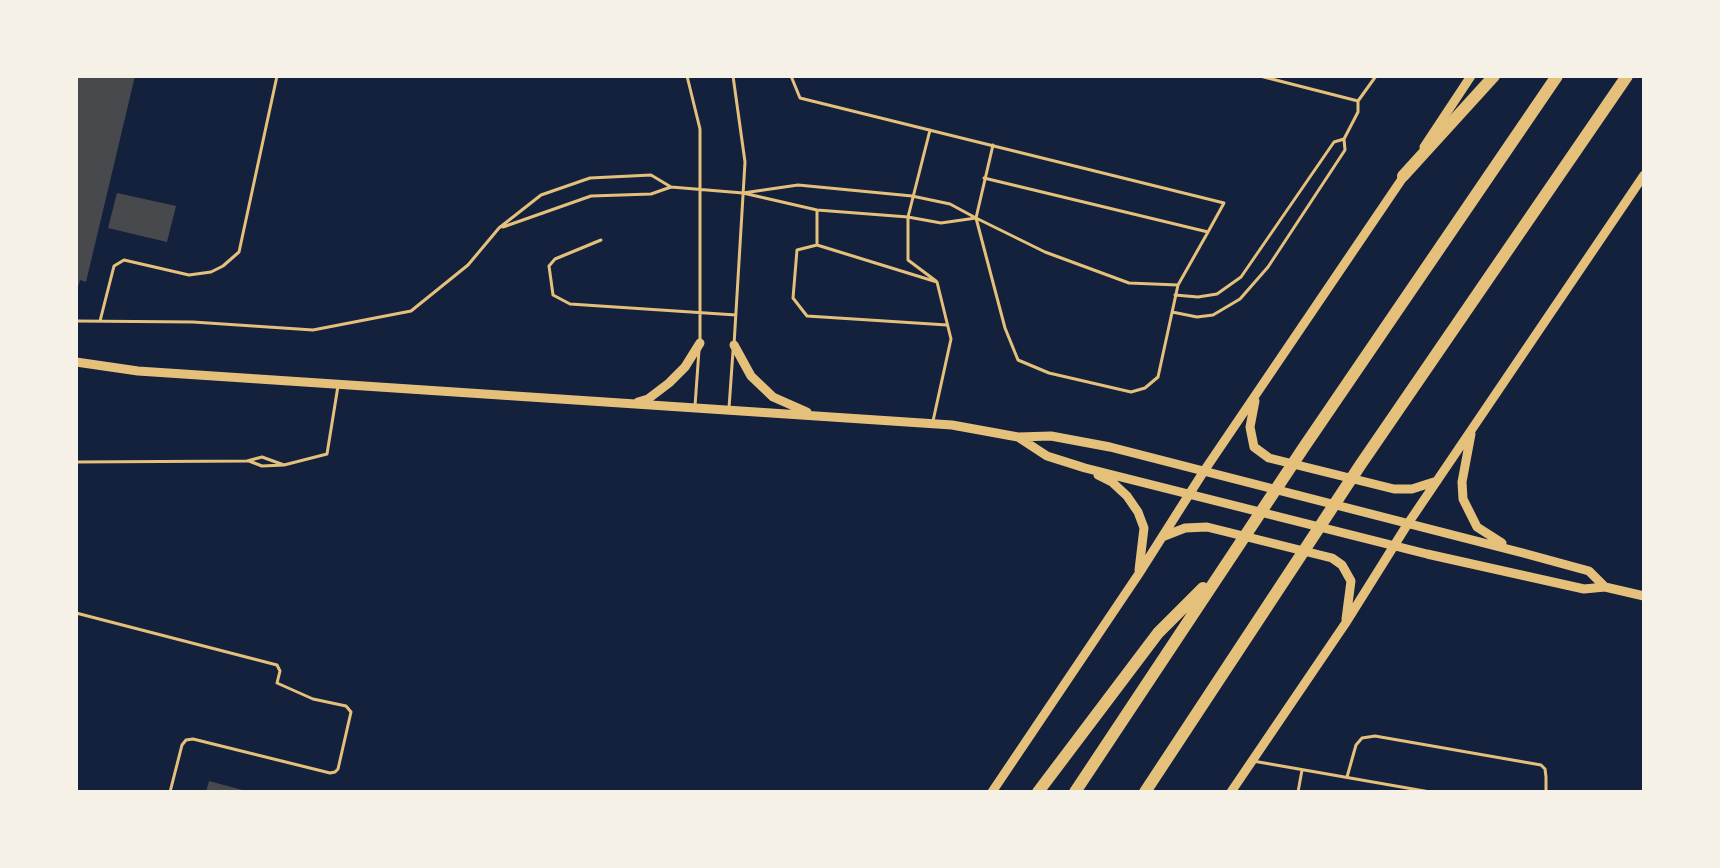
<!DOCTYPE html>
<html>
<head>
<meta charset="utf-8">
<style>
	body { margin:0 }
	#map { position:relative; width:1720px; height:868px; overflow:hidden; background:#14213d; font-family:"Titillium Web",sans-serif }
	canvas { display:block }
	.frame { position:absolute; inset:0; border:78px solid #f6f1e7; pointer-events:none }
</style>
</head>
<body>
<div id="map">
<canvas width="1720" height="868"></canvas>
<div class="frame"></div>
</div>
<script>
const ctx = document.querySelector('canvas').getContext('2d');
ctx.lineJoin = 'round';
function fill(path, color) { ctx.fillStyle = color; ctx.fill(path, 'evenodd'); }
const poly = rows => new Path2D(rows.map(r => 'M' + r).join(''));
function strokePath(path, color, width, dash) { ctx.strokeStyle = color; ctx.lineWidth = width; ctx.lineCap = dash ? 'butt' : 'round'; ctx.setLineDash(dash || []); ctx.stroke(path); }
fill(poly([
	[76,76,135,76,86,282,80,280,77,290],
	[117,193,176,206,167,242,108,228],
	[209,781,246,791,246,792,206,792]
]), '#48494c');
strokePath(poly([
	[687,76,700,129,700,340],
	[733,76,745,162,734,345],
	[791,76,800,98,1224,203,1208,232],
	[1260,76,1358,101,1376,76],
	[930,130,908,217,908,260,936,281],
	[993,145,976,218,1005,328,1018,360,1049,373,1131,392,1145,388,1158,377,1178,285],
	[743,193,798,185,912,196,950,204,976,218,1045,252,1129,283,1178,285,1208,232,984,178],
	[817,210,817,245],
	[503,227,591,196,651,194,671,187,743,193,817,210,908,217,941,223,976,218],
	[601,240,555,259,549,266,553,295,570,304,736,315],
	[1175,295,1198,297,1217,294,1241,277,1334,142,1344,139],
	[1172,312,1197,317,1213,315,1240,299,1268,267,1345,150,1344,139,1358,112,1358,101],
	[76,321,193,322,313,330,411,311,468,265,499,228,541,195,590,178,651,175,671,187],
	[100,321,114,266,124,260,189,275,211,272,223,266,239,252,277,76],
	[695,406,699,350],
	[729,408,733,351],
	[933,421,951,339,937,282,817,245,797,250,793,298,807,316,947,325],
	[249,461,262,466,284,465,327,454,338,386],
	[76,462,247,461,262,457,284,465],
	[76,613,277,665,280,671,277,683,313,699,346,706,351,712,338,769,335,772,330,773,193,739,186,740,182,745,170,792],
	[1253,761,1430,792],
	[1347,777,1356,745,1362,738,1375,736,1541,765,1545,769,1546,777,1546,792],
	[1298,792,1302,770]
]), '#e5c07b', 3);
strokePath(poly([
	[1424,147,1471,76],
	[734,345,751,376,773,397,807,412],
	[76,362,138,371,952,425,1018,437,1051,436,1110,447,1523,553,1589,571,1605,587],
	[1255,401,1250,427,1254,447,1269,458,1394,489,1412,489,1437,481],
	[638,402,648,399,669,383,685,367,700,343],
	[1471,434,1462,482,1463,499,1477,527,1502,543],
	[1018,437,1047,456,1085,468,1427,554,1584,589,1605,587,1644,596],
	[1098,475,1112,482,1127,496,1138,512,1144,528,1139,570],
	[1162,537,1185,528,1207,527,1332,558,1342,565,1351,581,1346,619],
	[992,792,1138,575,1204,471,1406,173],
	[1231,792,1345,624,1407,525,1644,175]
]), '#e5c07b', 9);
strokePath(poly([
	[1403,176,1494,76],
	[1038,792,1158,633,1203,588],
	[1075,792,1304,447,1557,76],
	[1145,792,1361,464,1627,76]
]), '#e5c07b', 12);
</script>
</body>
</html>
